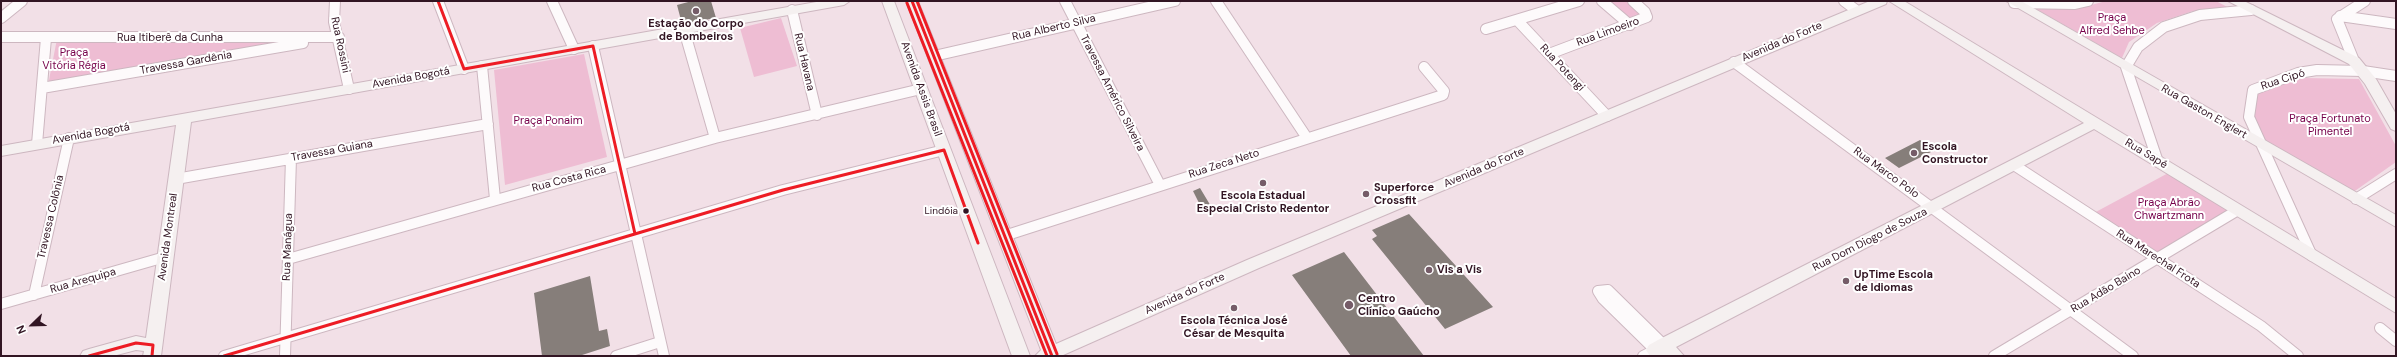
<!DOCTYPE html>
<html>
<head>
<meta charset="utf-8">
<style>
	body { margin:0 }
	#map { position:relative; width:2397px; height:357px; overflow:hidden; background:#f2e0e7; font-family:"DM Sans",sans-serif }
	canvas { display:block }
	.frame { position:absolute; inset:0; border:2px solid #321523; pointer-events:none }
	.north { position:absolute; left:12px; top:305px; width:40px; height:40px; -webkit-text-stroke:3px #fff; paint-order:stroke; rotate:247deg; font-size:11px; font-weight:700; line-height:16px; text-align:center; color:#321523 }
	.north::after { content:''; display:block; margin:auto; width:14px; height:18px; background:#321523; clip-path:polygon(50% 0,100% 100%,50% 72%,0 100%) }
</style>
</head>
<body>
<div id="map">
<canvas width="2397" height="357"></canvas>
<div class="frame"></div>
<div class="north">N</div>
</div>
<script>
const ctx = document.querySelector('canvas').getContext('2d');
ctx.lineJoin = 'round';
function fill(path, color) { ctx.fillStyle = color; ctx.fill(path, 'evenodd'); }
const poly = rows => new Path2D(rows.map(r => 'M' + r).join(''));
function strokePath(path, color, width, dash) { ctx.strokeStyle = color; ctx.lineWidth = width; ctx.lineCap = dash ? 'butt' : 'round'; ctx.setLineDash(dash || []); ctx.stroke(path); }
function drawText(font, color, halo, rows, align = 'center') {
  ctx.font = font + ' "DM Sans",sans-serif'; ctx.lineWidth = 4; ctx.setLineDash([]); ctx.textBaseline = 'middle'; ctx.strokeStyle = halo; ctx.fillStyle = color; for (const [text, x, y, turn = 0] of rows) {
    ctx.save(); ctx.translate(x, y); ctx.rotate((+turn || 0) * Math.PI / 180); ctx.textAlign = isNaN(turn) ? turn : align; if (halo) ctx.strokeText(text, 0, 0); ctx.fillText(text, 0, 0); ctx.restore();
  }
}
fill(poly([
	[1609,1,1626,1,1640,13,1640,18,1633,22],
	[2106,1,2216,1,2231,9,2193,11,2157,23,2129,42,2122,58,2036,9,2080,8],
	[781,18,797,66,754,77,740,28],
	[57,39,307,41,48,85],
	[584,54,607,157,505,185,494,70],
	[2303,78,2359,79,2396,146,2396,162,2352,193,2268,145,2252,119,2256,91],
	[2172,171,2235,210,2154,254,2092,214]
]), '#eebdd3');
fill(poly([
	[692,1,711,1,716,18,682,24,677,5],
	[1920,140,1935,150,1899,168,1885,158],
	[1200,188,1212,208,1203,211,1193,191],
	[1409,214,1493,307,1445,329,1372,239,1377,236,1372,230],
	[1344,252,1424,356,1351,356,1292,275],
	[590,276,599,331,607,329,610,346,579,356,542,356,534,293]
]), '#867e7a');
const street = poly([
	[335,1,334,22,349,89],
	[438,1,464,69],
	[552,1,574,49],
	[1065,1,1160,185],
	[1216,1,1307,138],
	[1602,1,1630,25],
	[1844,1,1856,10],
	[2014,3,2075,4,2088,1],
	[792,10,817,115],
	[2340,16,2396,24],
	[1,18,22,1],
	[1517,20,1607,116],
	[1486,29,1579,1],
	[684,30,715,138],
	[1,37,339,37],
	[593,46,664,356],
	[1549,54,1647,17,1645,12,1633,1],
	[934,56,1175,1],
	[2354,61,2337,19,2365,1],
	[1734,62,2133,356],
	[482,66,495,199],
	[42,88,303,43],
	[37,144,46,38],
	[2158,162,2126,67,2138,47,2164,27,2200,15,2251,10],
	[2014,165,2261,326,2298,356],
	[176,179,488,124],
	[2356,199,2396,174],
	[1004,236,1443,95,1444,91,1424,67],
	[2312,256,2249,117,2253,90,2298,73,2317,70,2363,71,2396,76],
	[288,259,715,138,921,89],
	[34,295,69,138],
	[1,304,165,257],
	[2380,328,2396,341],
	[224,356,783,190,944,150],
	[285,356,291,158],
	[616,356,660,342],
	[1643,356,1655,350,1603,299,1598,291,1608,290,1664,345],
	[1994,356,2238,210]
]);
const secondary = poly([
	[822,1,850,1,844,5,191,122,161,356,143,356,144,351,136,350,113,356,80,356,83,351,89,349,136,336,146,338,176,125,1,156,1,146,822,1],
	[882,1,894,1,1030,356,1012,356,882,1],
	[906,1,918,1,1056,344,1247,260,1870,1,1887,1,1886,4,1259,268,1061,356,1035,356,1041,350,906,1],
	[1889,1,1904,1,2396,299,2396,313,2094,129,1676,347,1684,356,1650,356,1646,350,1649,345,1658,340,2084,123,1889,1],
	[2006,1,2021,1,2396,215,2396,227,2006,1],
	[2228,1,2244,1,2359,58,2376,79,2396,114,2396,131,2391,129,2365,84,2349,64,2228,1]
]);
strokePath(street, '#cdb7c0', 12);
strokePath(secondary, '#cdb7c0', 2);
strokePath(street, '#fdfafb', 10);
fill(secondary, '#f5f0f0');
strokePath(poly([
	[438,1,464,69,593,46,635,234],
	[912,1,1052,356],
	[89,356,136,343,153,345,152,356],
	[224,356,783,190,944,150,978,243]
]), '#ed1c24', 3);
strokePath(poly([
	[907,3,1047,356]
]), '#ed1c24', 3);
strokePath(poly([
	[917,1,1057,354]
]), '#ed1c24', 3);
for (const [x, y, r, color] of [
	[696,11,4,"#755c68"],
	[1914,153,4,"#755c68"],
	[1263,183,4,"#755c68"],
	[1366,194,4,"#755c68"],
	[966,211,3.5,"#321523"],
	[1429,270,4,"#755c68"],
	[1846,281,4,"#755c68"],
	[1349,305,5,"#755c68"],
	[1234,308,4,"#755c68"]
]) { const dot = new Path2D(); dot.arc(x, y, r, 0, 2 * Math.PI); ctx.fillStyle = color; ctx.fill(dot); strokePath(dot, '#fff', 1.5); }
drawText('10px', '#321523', '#fff', [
	["Lindóia",958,211]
], 'right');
drawText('11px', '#76004a', '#fff', [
	["Praça",2112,18],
	["Alfred Sehbe",2112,31],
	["Praça",74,53],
	["Vitória Régia",74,66],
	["Praça Fortunato",2330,119],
	["Pimentel",2330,132],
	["Praça Ponaim",548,121],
	["Praça Abrão",2169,203],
	["Chwartzmann",2169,216]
]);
drawText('bold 11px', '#321523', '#fff', [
	["Estação do Corpo",696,24,"center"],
	["de Bombeiros",696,37,"center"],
	["Escola",1922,147],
	["Constructor",1922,160],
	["Superforce",1374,188],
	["Crossfit",1374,201],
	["Escola Estadual",1263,196,"center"],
	["Especial Cristo Redentor",1263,209,"center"],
	["Vis a Vis",1437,270],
	["UpTime Escola",1854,275],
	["de Idiomas",1854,288],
	["Centro",1358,299],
	["Clínico Gaúcho",1358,312],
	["Escola Técnica José",1234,321,"center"],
	["César de Mesquita",1234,334,"center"]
], 'left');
drawText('11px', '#321523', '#fff', [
	["Rua Alberto Silva",1054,28,-13],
	["Rua Limoeiro",1608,32,-20],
	["Rua Itiberê da Cunha",170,38],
	["Avenida do Forte",1782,42,-23],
	["Rua Rossini",340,45,78],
	["Rua Havana",804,62,77],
	["Travessa Gardênia",186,63,-10],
	["Rua Potengi",1562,68,47],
	["Avenida Bogotá",411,78,-10],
	["Rua Cipó",2283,80,-18],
	["Avenida Assis Brasil",921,89,70],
	["Travessa Américo Silveira",1112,93,63],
	["Rua Gaston Englert",2204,112,30],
	["Avenida Bogotá",91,134,-10],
	["Travessa Guiana",332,151,-10],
	["Rua Sapé",2146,154,31],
	["Rua Zeca Neto",1224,164,-18],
	["Avenida do Forte",1484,168,-23],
	["Rua Marco Polo",1886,173,36],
	["Rua Costa Rica",569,179,-15],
	["Travessa Colônia",51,217,-77],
	["Avenida Montreal",168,237,-82],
	["Rua Dom Diogo de Souza",1870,240,-27],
	["Rua Manágua",288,247,-88],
	["Rua Marechal Frota",2158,259,33],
	["Rua Arequipa",83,281,-16],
	["Rua Adão Baino",2106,290,-31],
	["Avenida do Forte",1185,294,-24]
]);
</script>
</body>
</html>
